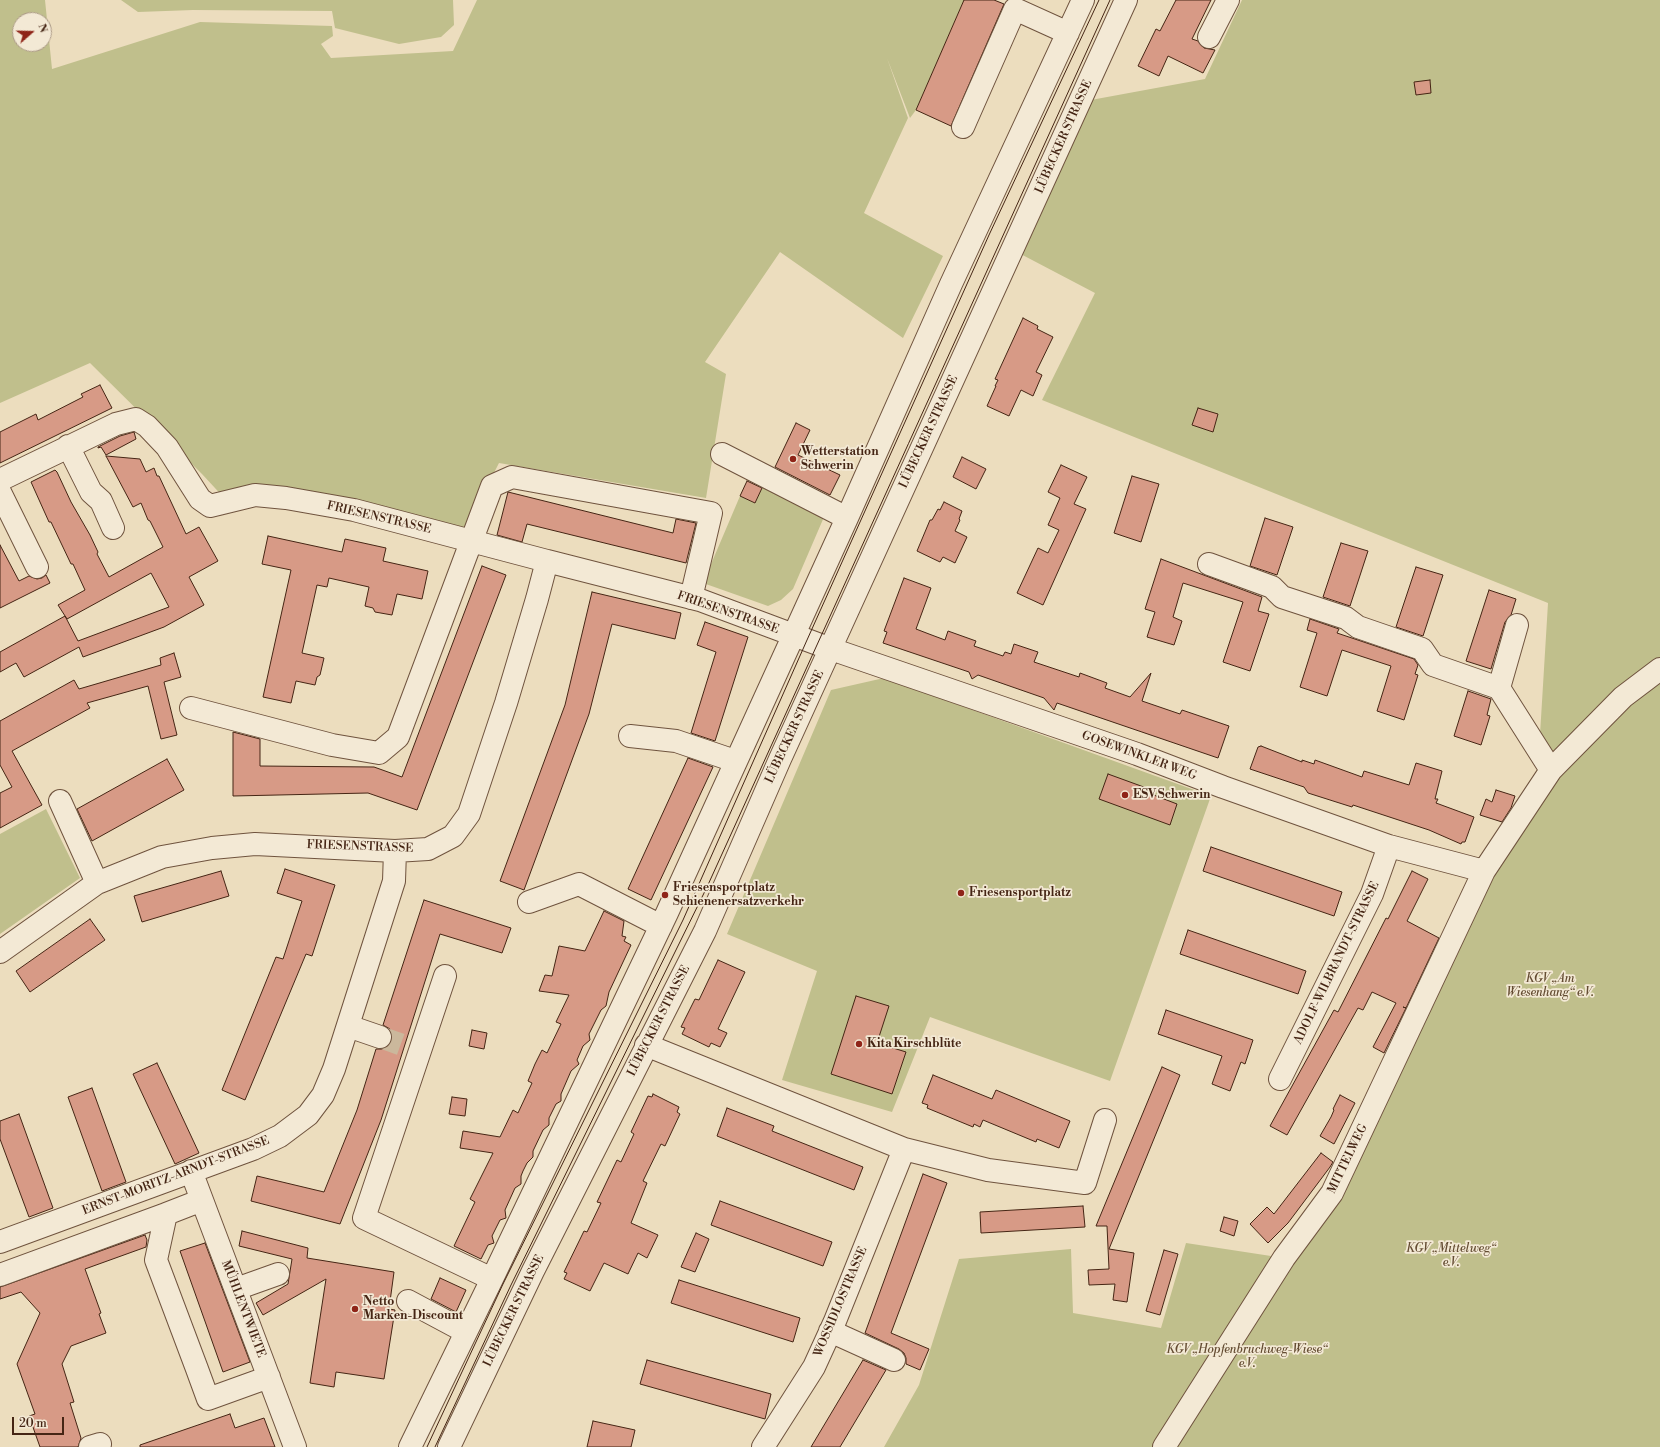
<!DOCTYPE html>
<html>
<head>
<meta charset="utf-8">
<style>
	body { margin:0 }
	#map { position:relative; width:1660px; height:1447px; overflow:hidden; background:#ecddbe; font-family:"Libre Bodoni",serif }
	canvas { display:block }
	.north { position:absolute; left:12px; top:12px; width:40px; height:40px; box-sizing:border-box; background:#f3e9d5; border:1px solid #ad9b88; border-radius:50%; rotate:70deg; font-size:11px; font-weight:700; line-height:16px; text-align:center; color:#452514 }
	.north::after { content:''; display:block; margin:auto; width:14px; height:18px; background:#8f2418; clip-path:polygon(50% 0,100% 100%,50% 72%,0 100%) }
	.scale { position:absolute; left:12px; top:1417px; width:52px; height:18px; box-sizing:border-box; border:2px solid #452514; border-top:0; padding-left:5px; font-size:12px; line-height:14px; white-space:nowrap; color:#452514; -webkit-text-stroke:3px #f3e9d5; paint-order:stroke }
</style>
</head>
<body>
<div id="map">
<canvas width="1660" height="1447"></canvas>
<div class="north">N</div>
<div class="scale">20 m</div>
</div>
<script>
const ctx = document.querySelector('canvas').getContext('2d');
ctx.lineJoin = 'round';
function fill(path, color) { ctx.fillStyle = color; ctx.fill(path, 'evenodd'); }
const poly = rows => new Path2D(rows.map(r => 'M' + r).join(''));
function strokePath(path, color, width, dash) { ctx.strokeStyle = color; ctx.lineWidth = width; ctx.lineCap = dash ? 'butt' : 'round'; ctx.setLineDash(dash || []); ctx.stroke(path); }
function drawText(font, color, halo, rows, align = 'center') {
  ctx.font = font + ' "Libre Bodoni",serif'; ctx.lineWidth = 3.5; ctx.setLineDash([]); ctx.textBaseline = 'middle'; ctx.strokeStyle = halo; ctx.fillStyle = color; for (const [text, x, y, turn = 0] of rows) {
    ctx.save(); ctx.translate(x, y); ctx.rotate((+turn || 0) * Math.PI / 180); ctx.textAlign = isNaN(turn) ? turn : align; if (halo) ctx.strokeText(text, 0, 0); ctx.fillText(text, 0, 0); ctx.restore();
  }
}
fill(poly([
	[0,0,45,0,52,69,200,22,332,26,333,36,321,44,331,58,453,51,477,0,964,0,916,110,910,118,887,58,908,118,864,213,943,256,903,338,780,252,705,362,726,374,706,498,499,463,466,528,354,510,227,501,202,474,90,363,0,403],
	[20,20,44,20,44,44,20,44],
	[121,0,453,0,454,25,441,37,399,44,335,28,332,11,193,10,138,12],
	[1242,0,1660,0,1660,1447,884,1447,919,1385,959,1259,1071,1249,1073,1313,1161,1328,1186,1243,1284,1258,1332,1193,1484,871,1551,770,1539,751,1548,603,1042,400,1095,293,1013,250,1080,102,1205,79],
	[763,486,824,517,793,589,781,600,768,606,703,583,740,496,755,503],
	[884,678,1211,796,1110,1081,930,1017,892,1112,782,1080,817,971,727,934,831,690],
	[46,809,80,878,0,934,0,834]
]), '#c0bf8c');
const building = poly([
	[964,0,994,0,1004,4,951,126,916,110,964,0],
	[1176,0,1211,0,1192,39,1198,41,1204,48,1215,50,1203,73,1168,56,1159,76,1138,66,1156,29,1160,31,1176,0],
	[1430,80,1431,93,1416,95,1414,82,1430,80],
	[1023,318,1038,326,1037,329,1053,337,1036,372,1042,375,1033,396,1021,390,1009,416,987,406,996,386,995,386,998,380,995,379,1023,318],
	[100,385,112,408,0,463,0,432,36,414,38,420,83,397,81,394,100,385],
	[1198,408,1218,414,1213,432,1192,425,1198,408],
	[796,423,810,430,798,455,840,475,830,495,775,467,796,423],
	[134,432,136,439,106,455,101,447,98,448,98,447,120,436,134,432],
	[106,456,140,459,146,472,154,468,157,476,159,476,186,534,199,527,218,561,189,577,204,605,164,627,83,657,79,647,24,677,16,663,0,672,0,652,65,616,78,641,169,607,151,573,67,619,58,605,85,590,73,564,71,564,51,522,49,522,31,482,55,470,57,472,71,502,90,535,98,552,97,554,109,577,163,547,150,521,148,520,141,503,133,507,106,456],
	[962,457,986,469,976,489,953,477,962,457],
	[1061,465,1087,477,1074,504,1086,509,1043,605,1017,593,1038,548,1048,553,1059,530,1048,525,1060,498,1048,492,1061,465],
	[1132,476,1159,484,1141,542,1114,533,1132,476],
	[747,481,762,488,755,503,740,496,747,481],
	[508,492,673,533,676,519,696,523,686,563,527,524,522,542,497,535,508,492],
	[944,502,962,511,959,519,960,520,955,531,967,537,955,563,943,557,940,562,917,551,930,520,932,520,938,509,940,510,944,502],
	[1265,518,1293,527,1277,575,1250,566,1265,518],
	[268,536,342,552,345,539,386,548,383,561,428,571,422,599,397,594,392,615,375,612,373,608,365,606,369,587,329,578,327,587,317,585,302,653,324,658,320,675,317,677,315,685,296,681,291,703,263,697,291,570,262,564,268,536],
	[1341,543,1368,551,1350,606,1323,597,1341,543],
	[0,545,19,581,29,576,37,579,42,578,46,575,50,583,0,608,0,545],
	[1161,559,1262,597,1258,611,1269,614,1250,671,1223,662,1243,602,1183,583,1173,617,1182,621,1174,645,1147,637,1155,612,1145,609,1161,559],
	[482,566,506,575,417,810,368,793,233,796,233,732,260,739,260,766,374,767,402,777,482,566],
	[1416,567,1443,575,1423,636,1396,627,1416,567],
	[904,578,931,588,916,629,929,634,945,640,948,631,976,641,974,646,1003,656,1005,652,1011,654,1014,644,1038,652,1034,662,1079,677,1080,673,1107,683,1105,688,1130,697,1151,673,1142,701,1180,714,1182,710,1229,726,1218,758,1057,703,1054,710,1044,698,978,675,972,679,969,672,883,643,887,632,884,631,904,578],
	[1489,590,1516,599,1511,615,1505,622,1491,669,1466,661,1489,590],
	[592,592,681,613,675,639,612,624,589,714,524,890,500,881,565,705,592,592],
	[1310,619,1339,629,1337,633,1414,659,1418,665,1415,674,1418,675,1404,720,1377,711,1391,666,1342,650,1327,696,1300,687,1317,633,1307,630,1310,619],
	[705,622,748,637,715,741,691,733,716,652,697,645,705,622],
	[174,653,181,677,164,682,177,735,161,739,148,686,87,703,90,708,12,751,42,805,0,828,0,793,12,787,0,765,0,721,74,680,79,689,161,665,160,658,174,653],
	[1468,691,1491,699,1487,715,1490,716,1481,745,1454,736,1468,691],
	[1261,746,1302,762,1302,760,1314,764,1315,760,1362,777,1364,771,1409,785,1416,763,1442,771,1435,799,1438,799,1436,803,1474,817,1465,842,1462,842,1461,844,1429,830,1353,805,1352,807,1308,793,1304,787,1250,769,1258,747,1261,746],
	[688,758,713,767,651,900,628,889,688,758],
	[167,759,184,790,92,841,77,809,167,759],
	[1108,774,1152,790,1151,794,1177,804,1170,825,1099,799,1108,774],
	[1496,790,1515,796,1511,808,1502,822,1480,815,1486,799,1492,802,1496,790],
	[1211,847,1342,892,1334,916,1203,871,1211,847],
	[285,869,335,885,312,956,306,954,245,1100,222,1090,276,957,283,959,302,901,277,893,285,869],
	[221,871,229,896,142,922,134,896,221,871],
	[1412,871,1428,879,1407,921,1439,938,1406,1008,1403,1007,1406,1008,1384,1053,1373,1047,1396,1003,1372,992,1363,1010,1358,1008,1287,1135,1270,1126,1334,1010,1338,1012,1386,918,1388,919,1412,871],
	[424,900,511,928,502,953,440,934,381,1120,340,1224,251,1201,257,1176,324,1192,357,1110,376,1049,382,1049,388,1047,392,1041,392,1035,390,1029,383,1025,424,900],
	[604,911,624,921,622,936,626,937,624,941,631,945,609,992,606,1006,601,1010,589,1034,590,1040,583,1046,577,1060,579,1064,571,1071,561,1094,561,1101,556,1104,549,1118,549,1125,543,1130,533,1151,533,1157,527,1163,523,1171,521,1176,521,1184,515,1188,505,1210,506,1218,500,1220,492,1236,494,1243,488,1245,481,1259,454,1246,475,1202,470,1199,493,1153,460,1148,463,1131,500,1137,513,1110,518,1113,532,1083,528,1081,535,1064,542,1050,547,1053,561,1024,556,1022,569,995,539,991,545,975,552,976,559,946,585,951,604,911],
	[90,919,105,940,30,992,16,971,90,919],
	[1188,930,1306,971,1298,994,1180,954,1188,930],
	[718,960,745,972,718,1029,727,1033,720,1047,711,1043,709,1047,682,1034,685,1028,681,1027,695,999,699,1000,718,960],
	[856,996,889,1006,877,1043,906,1052,892,1094,831,1074,856,996],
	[1166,1010,1253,1040,1245,1064,1241,1062,1230,1091,1212,1084,1222,1056,1158,1034,1166,1010],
	[472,1030,487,1033,484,1049,469,1046,472,1030],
	[157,1063,199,1153,175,1164,133,1074,157,1063],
	[1162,1067,1180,1075,1109,1249,1134,1253,1127,1302,1113,1300,1115,1284,1089,1285,1088,1270,1109,1269,1107,1226,1096,1226,1162,1067],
	[933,1075,992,1099,996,1090,1070,1121,1059,1148,1037,1139,1036,1142,983,1120,980,1127,974,1124,973,1127,927,1108,928,1105,922,1103,933,1075],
	[92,1088,126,1182,102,1191,68,1097,92,1088],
	[653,1094,679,1107,677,1112,680,1114,665,1146,661,1144,643,1181,647,1183,631,1223,658,1235,647,1258,638,1253,628,1274,604,1263,590,1291,564,1279,567,1273,564,1272,584,1231,587,1232,601,1203,597,1202,617,1160,621,1162,634,1134,631,1132,648,1096,652,1097,653,1094],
	[1340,1095,1355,1103,1334,1144,1320,1136,1331,1117,1334,1110,1333,1109,1340,1095],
	[452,1097,467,1099,465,1116,449,1114,452,1097],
	[727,1108,774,1126,772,1131,863,1167,854,1190,717,1136,727,1108],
	[19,1114,53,1208,29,1217,0,1139,0,1121,19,1114],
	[1321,1153,1333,1162,1330,1167,1288,1223,1268,1243,1250,1224,1267,1207,1274,1214,1321,1153],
	[923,1174,947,1183,891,1333,929,1349,920,1370,906,1364,906,1358,904,1353,899,1349,865,1333,923,1174],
	[720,1201,832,1242,823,1266,711,1225,720,1201],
	[1083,1206,1085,1227,981,1233,980,1212,1083,1206],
	[1224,1217,1238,1221,1234,1236,1220,1231,1224,1217],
	[242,1231,308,1248,307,1258,394,1272,389,1309,395,1310,384,1379,336,1372,334,1387,310,1383,326,1279,263,1315,256,1303,288,1284,292,1259,239,1246,242,1231],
	[696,1233,709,1239,695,1272,681,1267,696,1233],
	[145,1235,147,1240,146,1247,85,1269,101,1313,99,1314,106,1333,71,1346,62,1364,74,1402,70,1403,81,1438,78,1447,40,1447,29,1416,35,1414,17,1364,40,1313,21,1292,0,1299,0,1287,145,1235],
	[205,1243,250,1362,223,1372,180,1251,205,1243],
	[1164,1250,1178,1254,1160,1315,1146,1311,1164,1250],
	[440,1278,466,1290,456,1312,431,1299,440,1278],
	[679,1280,800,1318,793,1342,671,1303,679,1280],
	[647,1360,771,1394,765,1419,640,1384,647,1360],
	[863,1360,886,1370,840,1447,811,1447,863,1360],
	[230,1414,235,1428,264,1418,275,1447,140,1447,140,1445,230,1414],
	[593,1421,635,1430,631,1447,587,1447,593,1421]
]);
fill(building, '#d79a86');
strokePath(building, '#452514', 1);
strokePath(poly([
	[380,1037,405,1046]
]), '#cbb89c', 22, [22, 11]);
const minor = poly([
	[1209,37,1228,0],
	[963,127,1015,9,1068,33],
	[68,446,91,492,101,501,113,528],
	[722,454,847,518],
	[0,480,116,424,136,419,147,426,167,447,200,499,210,506,255,495,286,498,354,510,547,561],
	[0,492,37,567],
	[1209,564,1272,587,1282,597,1346,618,1358,627,1422,649,1433,665,1499,688,1551,770],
	[1499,688,1517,625],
	[191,708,332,745,379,753,398,737,492,486,512,477,711,513,691,598],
	[630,736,676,741,735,761],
	[60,801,97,883],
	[529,902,579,884,661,926],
	[0,952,97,883,162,857,212,848,255,844,395,851,428,849,453,836,469,814,506,703,537,599,547,561,700,600,831,649,1137,754,1223,787,1389,846,1484,871],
	[445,976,364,1218,492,1279],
	[348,1026,380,1037],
	[646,1045,904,1149,988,1170,1085,1183,1105,1120],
	[1280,1079,1372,894,1389,846],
	[191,1171,295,1447],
	[202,1200,166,1214,156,1260,197,1369,208,1399,269,1377],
	[0,1242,253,1149,280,1136,308,1115,323,1095,334,1069,394,881,395,851],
	[0,1275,166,1214],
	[236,1289,278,1274],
	[408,1301,466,1332],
	[830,1331,894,1360],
	[90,1447,100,1444],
	[410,1447,492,1279,667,913,847,518,951,284,1083,0],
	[449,1447,533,1271,705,931,780,759,1126,0],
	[763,1447,814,1367,835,1321,904,1149],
	[1164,1447,1284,1258,1332,1193,1484,871,1551,770,1623,697,1660,669]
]);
strokePath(minor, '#6f533e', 24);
strokePath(minor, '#f3e9d5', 22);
strokePath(poly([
	[427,1447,503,1284,683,920,807,640,989,235,1099,0],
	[435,1447,511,1285,707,887,1110,0]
]), '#452514', 1);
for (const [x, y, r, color] of [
	[793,459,4,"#8f2418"],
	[1125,795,4,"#8f2418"],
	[961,893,4,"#8f2418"],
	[665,895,4,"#8f2418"],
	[859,1044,4,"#8f2418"],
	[355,1309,4,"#8f2418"]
]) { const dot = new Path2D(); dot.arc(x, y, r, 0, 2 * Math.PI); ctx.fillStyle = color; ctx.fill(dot); strokePath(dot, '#f3e9d5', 1.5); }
drawText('12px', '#452514', '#f3e9d5', [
	["LÜBECKER STRASSE",1064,137,-66],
	["LÜBECKER STRASSE",929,432,-65],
	["FRIESENSTRASSE",379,518,13],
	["FRIESENSTRASSE",728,613,19],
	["LÜBECKER STRASSE",795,727,-65],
	["GOSEWINKLER WEG",1139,756,20],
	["FRIESENSTRASSE",360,847,2],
	["ADOLF-WILBRANDT-STRASSE",1337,963,-64],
	["LÜBECKER STRASSE",659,1021,-63],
	["MITTELWEG",1348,1159,-64],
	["ERNST-MORITZ-ARNDT-STRASSE",176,1176,-21],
	["WOSSIDLOSTRASSE",841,1302,-67],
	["MÜHLENTWIETE",243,1309,69],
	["LÜBECKER STRASSE",514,1311,-64]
]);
drawText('bold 12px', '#452514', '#f3e9d5', [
	["Wetterstation",801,452],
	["Schwerin",801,466],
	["ESV Schwerin",1133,795],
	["Friesensportplatz",673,888],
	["Schienenersatzverkehr",673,902],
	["Friesensportplatz",969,893],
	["Kita Kirschblüte",867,1044],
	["Netto",363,1302],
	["Marken-Discount",363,1316]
], 'left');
drawText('italic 12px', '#644c32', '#f3e9d5', [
	["KGV „Am",1550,979],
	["Wiesenhang“ e.V.",1550,993],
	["KGV „Mittelweg“",1451,1249],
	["e.V.",1451,1263],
	["KGV „Hopfenbruchweg-Wiese“",1247,1350],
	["e.V.",1247,1364]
]);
</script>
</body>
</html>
